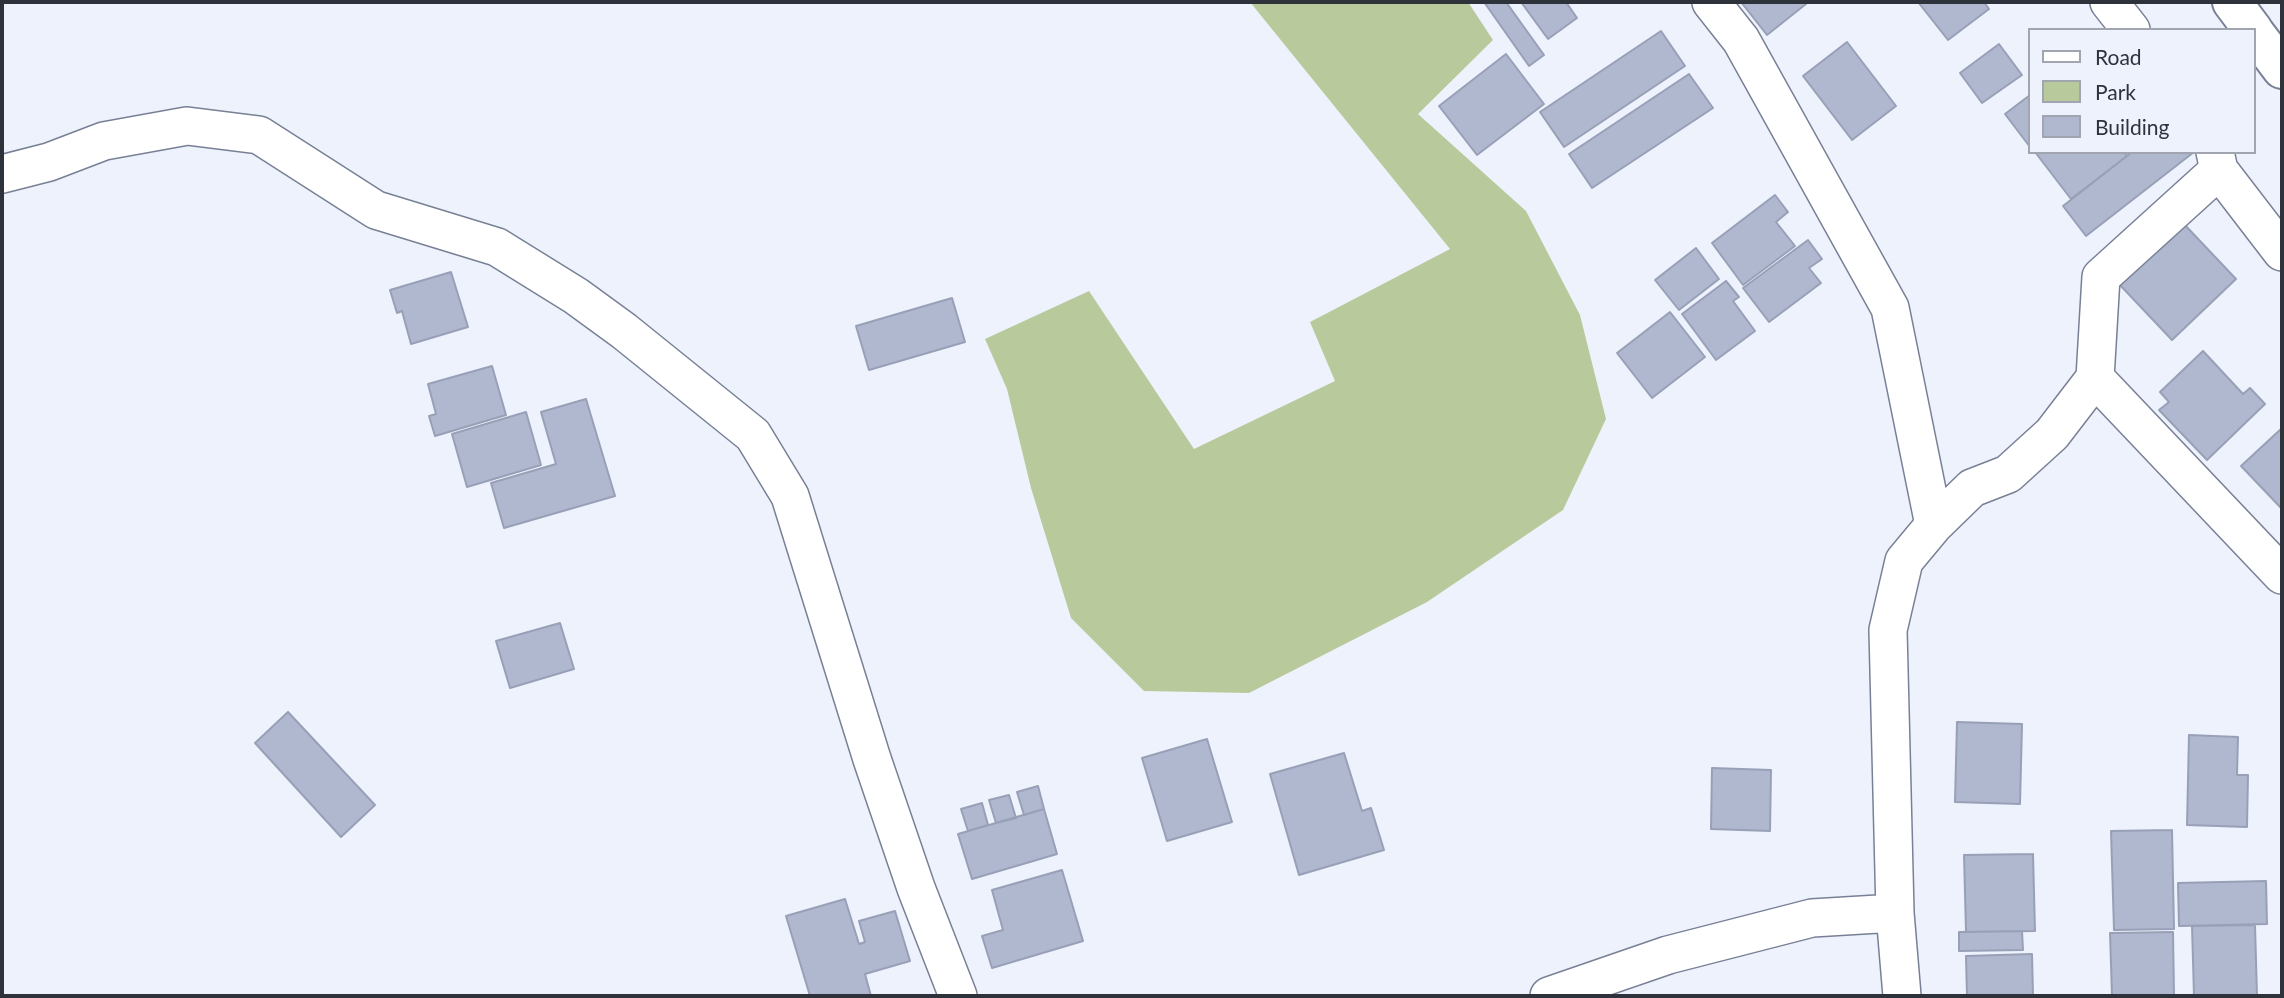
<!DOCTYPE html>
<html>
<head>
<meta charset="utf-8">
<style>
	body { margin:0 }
	#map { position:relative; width:2284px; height:998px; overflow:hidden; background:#eef2fc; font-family:Lato,sans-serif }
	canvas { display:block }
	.frame { position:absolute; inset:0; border:4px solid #2e323b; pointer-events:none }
	.legend { position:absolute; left:2028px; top:28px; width:228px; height:126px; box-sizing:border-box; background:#eef2fc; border:2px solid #a1a5af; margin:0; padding:9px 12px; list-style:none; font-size:21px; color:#2e323b }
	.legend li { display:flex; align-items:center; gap:14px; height:35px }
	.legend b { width:35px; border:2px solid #a1a5af }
</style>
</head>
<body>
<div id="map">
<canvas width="2284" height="998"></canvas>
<div class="frame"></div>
<ul class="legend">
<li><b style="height:9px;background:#fff"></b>Road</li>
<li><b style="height:19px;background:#b8ca9c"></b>Park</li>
<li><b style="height:19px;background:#afb8cf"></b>Building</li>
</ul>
</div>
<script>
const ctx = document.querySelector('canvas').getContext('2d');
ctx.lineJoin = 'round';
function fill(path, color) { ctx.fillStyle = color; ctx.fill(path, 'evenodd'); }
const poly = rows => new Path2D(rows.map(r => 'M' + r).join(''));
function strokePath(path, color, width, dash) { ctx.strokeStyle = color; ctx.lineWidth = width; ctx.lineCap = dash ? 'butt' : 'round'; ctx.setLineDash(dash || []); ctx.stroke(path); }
fill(poly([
	[1250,2,1468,2,1493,40,1418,114,1526,211,1580,315,1606,419,1563,510,1427,602,1249,693,1144,691,1071,618,1031,488,1007,389,985,339,1089,291,1194,449,1335,381,1310,322,1450,249]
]), '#b8ca9c');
const building = poly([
	[1484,2,1506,2,1544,55,1529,66,1484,2],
	[1521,2,1566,2,1577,18,1548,39,1521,2],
	[1741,2,1804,2,1806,4,1767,35,1741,2],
	[1918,2,1984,2,1989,9,1948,40,1918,2],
	[1661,31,1685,66,1564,147,1540,112,1661,31],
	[1847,42,1896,106,1852,140,1803,76,1847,42],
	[1999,44,2022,75,1982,103,1960,73,1999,44],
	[1506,54,1544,104,1477,155,1439,106,1506,54],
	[1689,74,1713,108,1592,188,1569,154,1689,74],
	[2030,95,2030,147,2005,114,2030,95],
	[2035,152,2124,152,2127,156,2071,199,2035,152],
	[2132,152,2194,152,2086,236,2063,206,2132,152],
	[1775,195,1788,212,1776,222,1795,246,1743,285,1712,243,1775,195],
	[2183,223,2236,279,2172,340,2119,284,2183,223],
	[1808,240,1822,259,1809,268,1821,283,1769,322,1743,288,1808,240],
	[1696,248,1719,279,1679,310,1655,280,1696,248],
	[451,272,468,327,411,344,402,311,397,313,390,290,451,272],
	[1726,281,1739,297,1733,301,1755,331,1716,360,1682,314,1726,281],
	[952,298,965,342,869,370,856,326,952,298],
	[1670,312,1705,357,1652,398,1617,353,1670,312],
	[2203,351,2243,394,2250,388,2265,404,2207,460,2159,410,2169,402,2160,392,2203,351],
	[492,366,506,415,435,436,429,416,436,414,428,384,492,366],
	[586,399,615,496,504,528,491,483,556,464,541,412,586,399],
	[526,412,541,465,467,487,452,434,526,412],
	[2282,428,2282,509,2241,466,2282,428],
	[560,623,574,669,510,688,496,641,560,623],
	[288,712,375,805,341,837,255,743,288,712],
	[1957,722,2022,724,2020,804,1955,802,1957,722],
	[2189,735,2238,737,2237,775,2248,775,2247,827,2187,825,2189,735],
	[1207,739,1232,822,1167,841,1142,758,1207,739],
	[1344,753,1362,811,1371,808,1384,850,1299,875,1270,774,1344,753],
	[1712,768,1771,770,1770,831,1711,829,1712,768],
	[1038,786,1044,809,1024,815,1017,792,1038,786],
	[1009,795,1016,818,996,823,989,800,1009,795],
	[982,803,988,825,968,831,961,809,982,803],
	[1044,809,1057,854,972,879,958,834,1044,809],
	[2172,830,2174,929,2114,930,2111,831,2172,830],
	[2033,854,2035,931,1966,932,1964,855,2033,854],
	[1062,870,1083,941,992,968,982,936,1003,930,992,890,1062,870],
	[2266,881,2267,924,2179,926,2178,883,2266,881],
	[845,899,859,944,865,942,859,921,895,911,910,961,865,974,871,996,810,996,786,916,845,899],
	[2255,925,2257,996,2194,996,2192,926,2255,925],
	[2022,931,2023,950,1959,951,1959,932,2022,931],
	[2173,932,2174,996,2112,996,2110,933,2173,932],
	[2032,954,2033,996,1967,996,1966,956,2032,954]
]);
fill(building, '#afb8cf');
strokePath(building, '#98a0b7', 2);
const minor = poly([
	[1711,2,1741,40,1890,308,1934,525],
	[2109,2,2131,30],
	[2215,152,2219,170,2282,252],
	[2,174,49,162,104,141,187,126,259,135,376,210,497,247,576,296,624,331,753,435,790,496,872,759,916,888,958,996],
	[2095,378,2282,575],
	[1549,996,1668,955,1812,918,1895,913],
	[1902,996,1895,913,1888,630,1904,561,1934,525,1972,488,2008,474,2052,434,2095,378,2101,277,2219,170]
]);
const major = poly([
	[2232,2,2253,30],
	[2254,32,2282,69]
]);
strokePath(minor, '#788096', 40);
strokePath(major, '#788096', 42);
strokePath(minor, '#fff', 37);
strokePath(major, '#fff', 38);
</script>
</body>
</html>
